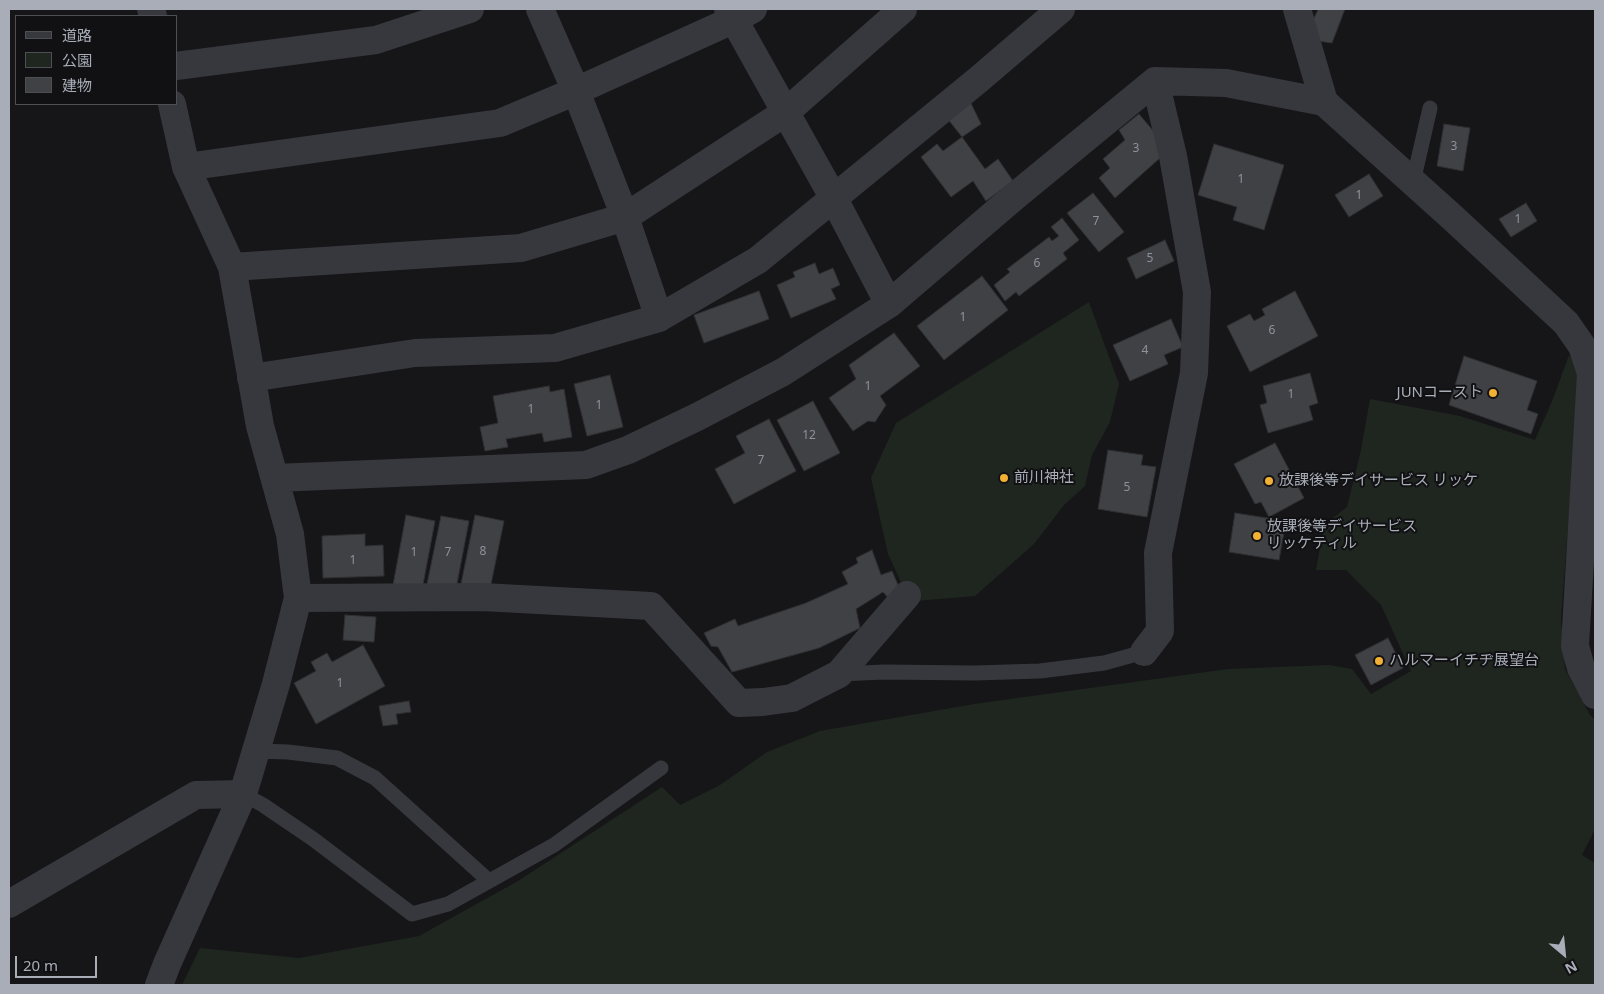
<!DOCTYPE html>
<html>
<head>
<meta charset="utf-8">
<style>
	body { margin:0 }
	#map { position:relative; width:1604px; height:994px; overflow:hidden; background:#161618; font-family:"Noto Sans","Noto Sans JP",sans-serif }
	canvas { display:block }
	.frame { position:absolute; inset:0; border:10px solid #a8adb8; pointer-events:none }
	.legend { position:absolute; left:15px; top:15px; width:162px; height:90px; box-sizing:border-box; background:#111113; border:1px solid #4d4f55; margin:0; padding:6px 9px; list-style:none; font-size:15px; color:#a8adb8 }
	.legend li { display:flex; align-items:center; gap:10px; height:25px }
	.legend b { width:25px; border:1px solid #4d4f55 }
	.north { position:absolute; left:1539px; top:929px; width:50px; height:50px; -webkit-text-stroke:4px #111113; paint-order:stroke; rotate:152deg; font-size:14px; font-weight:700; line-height:20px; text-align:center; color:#a8adb8 }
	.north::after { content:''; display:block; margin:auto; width:18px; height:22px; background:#a8adb8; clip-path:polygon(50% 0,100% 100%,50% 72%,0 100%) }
	.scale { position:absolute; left:15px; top:956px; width:82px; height:22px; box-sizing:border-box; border:2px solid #a8adb8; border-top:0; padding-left:6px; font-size:15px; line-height:18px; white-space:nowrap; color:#a8adb8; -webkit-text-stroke:4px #111113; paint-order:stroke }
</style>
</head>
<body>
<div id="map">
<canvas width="1604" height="994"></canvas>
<div class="frame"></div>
<ul class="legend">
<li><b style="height:6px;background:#37383d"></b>道路</li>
<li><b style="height:14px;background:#1e261f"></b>公園</li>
<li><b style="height:14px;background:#404145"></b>建物</li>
</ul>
<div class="north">N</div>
<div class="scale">20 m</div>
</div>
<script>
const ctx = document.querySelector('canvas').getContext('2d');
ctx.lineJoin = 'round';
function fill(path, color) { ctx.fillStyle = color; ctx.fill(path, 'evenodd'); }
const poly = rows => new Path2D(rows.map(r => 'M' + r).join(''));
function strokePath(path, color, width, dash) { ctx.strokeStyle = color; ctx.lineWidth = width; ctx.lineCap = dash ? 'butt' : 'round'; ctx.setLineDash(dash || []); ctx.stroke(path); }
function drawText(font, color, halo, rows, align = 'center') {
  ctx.font = font + ' "Noto Sans","Noto Sans JP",sans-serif'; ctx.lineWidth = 4; ctx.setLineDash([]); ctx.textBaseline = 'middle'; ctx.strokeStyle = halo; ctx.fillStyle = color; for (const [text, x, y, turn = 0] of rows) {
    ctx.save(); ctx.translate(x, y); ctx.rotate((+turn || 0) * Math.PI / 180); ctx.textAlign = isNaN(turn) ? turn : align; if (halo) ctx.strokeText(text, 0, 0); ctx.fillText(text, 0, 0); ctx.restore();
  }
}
fill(poly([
	[1089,302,1119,384,1110,422,1092,455,1085,486,1064,505,1034,544,975,596,916,601,907,595,888,554,871,478,896,423],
	[1569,355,1578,366,1570,500,1561,619,1565,669,1590,715,1595,720,1595,829,1582,855,1595,863,1595,985,182,985,200,948,299,958,419,936,518,881,662,787,680,805,720,785,767,752,820,731,974,704,1228,669,1329,665,1352,669,1371,694,1411,671,1381,605,1346,570,1316,570,1324,525,1347,507,1361,450,1370,399,1460,416,1535,440,1553,399]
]), '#1e261f');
const building = poly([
	[1314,9,1345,9,1332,43,1318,41,1313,20,1318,10,1314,9],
	[967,95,981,124,962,137,943,113,967,95],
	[1139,114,1155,133,1160,158,1115,198,1099,178,1110,168,1103,159,1125,140,1119,130,1139,114],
	[1444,124,1470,128,1463,171,1437,166,1444,124],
	[962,137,985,169,998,159,1013,181,986,201,973,181,951,197,921,157,937,144,943,151,962,137],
	[1214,144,1284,165,1264,230,1233,220,1237,207,1198,195,1214,144],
	[1369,174,1383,196,1349,217,1335,195,1369,174],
	[1093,193,1124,232,1099,252,1067,213,1093,193],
	[1526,203,1537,221,1511,237,1499,219,1526,203],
	[1062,218,1079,240,1063,253,1067,259,1019,296,1016,292,1005,301,994,285,1010,272,1007,269,1049,237,1052,241,1059,236,1051,227,1062,218],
	[1165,240,1174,261,1136,279,1127,258,1165,240],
	[815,263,819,274,833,268,840,285,831,289,836,299,791,318,777,285,795,277,793,272,815,263],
	[982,276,1008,310,944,360,917,326,982,276],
	[759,291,769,319,704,343,694,315,759,291],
	[1295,291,1318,336,1250,372,1227,326,1250,314,1254,321,1265,315,1262,309,1295,291],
	[1171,319,1183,347,1164,355,1168,364,1130,381,1113,345,1171,319],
	[894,333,920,366,880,396,886,405,875,422,868,421,853,431,829,398,856,379,849,365,894,333],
	[1464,356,1537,381,1527,410,1538,414,1531,434,1449,405,1464,356],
	[1310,373,1318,403,1309,406,1313,420,1268,433,1260,405,1267,403,1263,386,1310,373],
	[610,375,623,427,587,436,574,384,610,375],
	[549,386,550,392,564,389,572,437,544,442,542,433,506,439,508,447,485,451,480,427,498,423,493,396,549,386],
	[813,401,840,453,804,471,777,420,813,401],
	[769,419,796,471,734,504,715,469,745,453,736,436,769,419],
	[1275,443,1304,498,1269,517,1261,502,1255,504,1234,464,1275,443],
	[1108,450,1143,455,1141,465,1156,467,1147,517,1098,509,1108,450],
	[1235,513,1286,521,1279,560,1229,552,1235,513],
	[406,515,435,521,422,590,393,585,406,515],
	[475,515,504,521,490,589,461,584,475,515],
	[441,516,469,521,456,589,427,584,441,516],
	[365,534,365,546,383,545,384,576,323,578,322,536,365,534],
	[872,550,881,575,892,571,901,592,891,601,883,592,856,609,860,628,819,648,732,672,718,647,711,646,704,633,735,619,738,626,806,603,848,584,842,572,858,563,856,558,872,550],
	[345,615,376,617,374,642,343,640,345,615],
	[1388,638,1403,668,1371,685,1355,655,1388,638],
	[363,645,385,686,316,724,294,683,316,671,311,662,327,653,332,662,363,645],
	[409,701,411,712,396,714,398,724,383,726,379,706,409,701]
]);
fill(building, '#404145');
strokePath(building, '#303034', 1);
strokePath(poly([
	[1413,182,1430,108],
	[839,674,884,672,975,673,1040,671,1104,663,1144,652],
	[257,751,288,752,337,758,375,778,488,880],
	[243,794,263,805,313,839,412,914,448,904,554,845,661,768]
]), '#37383d', 15);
strokePath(poly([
	[151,9,153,16],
	[540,9,576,91,625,217,659,318],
	[728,9,833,197,889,304],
	[1297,9,1324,102],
	[176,66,376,40,470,9],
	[186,167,500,123,576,91,735,19,753,9],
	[232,267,521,248,625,217,786,112,903,9],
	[251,378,415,353,555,348,659,318,758,260,978,80,1061,9],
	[275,478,586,465,628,450,697,417,783,372,889,304,1014,197,1155,81,1226,83,1324,102,1453,218,1566,323,1582,346,1591,373,1575,646,1581,668,1595,695],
	[298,598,482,597,651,606,739,703,763,702,792,698,839,674,907,595],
	[1144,652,1160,631,1158,553,1194,373,1197,292,1173,156,1155,81],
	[9,904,196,795,243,794],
	[159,985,167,964,243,794,276,684,298,598,290,534,260,426,232,267,186,167,172,104]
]), '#37383d', 28);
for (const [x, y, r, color] of [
	[1493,393,5,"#f2b134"],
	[1004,478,5,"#f2b134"],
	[1269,481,5,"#f2b134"],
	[1257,536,5,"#f2b134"],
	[1379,661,5,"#f2b134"]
]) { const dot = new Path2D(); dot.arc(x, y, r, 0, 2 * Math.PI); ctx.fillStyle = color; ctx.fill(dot); strokePath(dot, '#111113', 2); }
drawText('12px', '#8e929b', null, [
	["3",1454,147],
	["3",1136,149],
	["1",1241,180],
	["1",1359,196],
	["1",1518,220],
	["7",1096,222],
	["5",1150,259],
	["6",1037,264],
	["1",963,318],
	["6",1272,331],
	["4",1145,351],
	["1",868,387],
	["1",1291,395],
	["1",599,406],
	["1",531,410],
	["12",809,436],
	["7",761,461],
	["5",1127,488],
	["8",483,552],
	["1",414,553],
	["7",448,553],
	["1",353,561],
	["1",340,684]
]);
drawText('15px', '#a8adb8', '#111113', [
	["JUNコースト",1483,393,"right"],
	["前川神社",1014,478],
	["放課後等デイサービス リッケ",1279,481],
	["放課後等デイサービス",1267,527],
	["リッケティル",1267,544],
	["ハルマーイチヂ展望台",1389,661]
], 'left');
</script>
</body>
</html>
